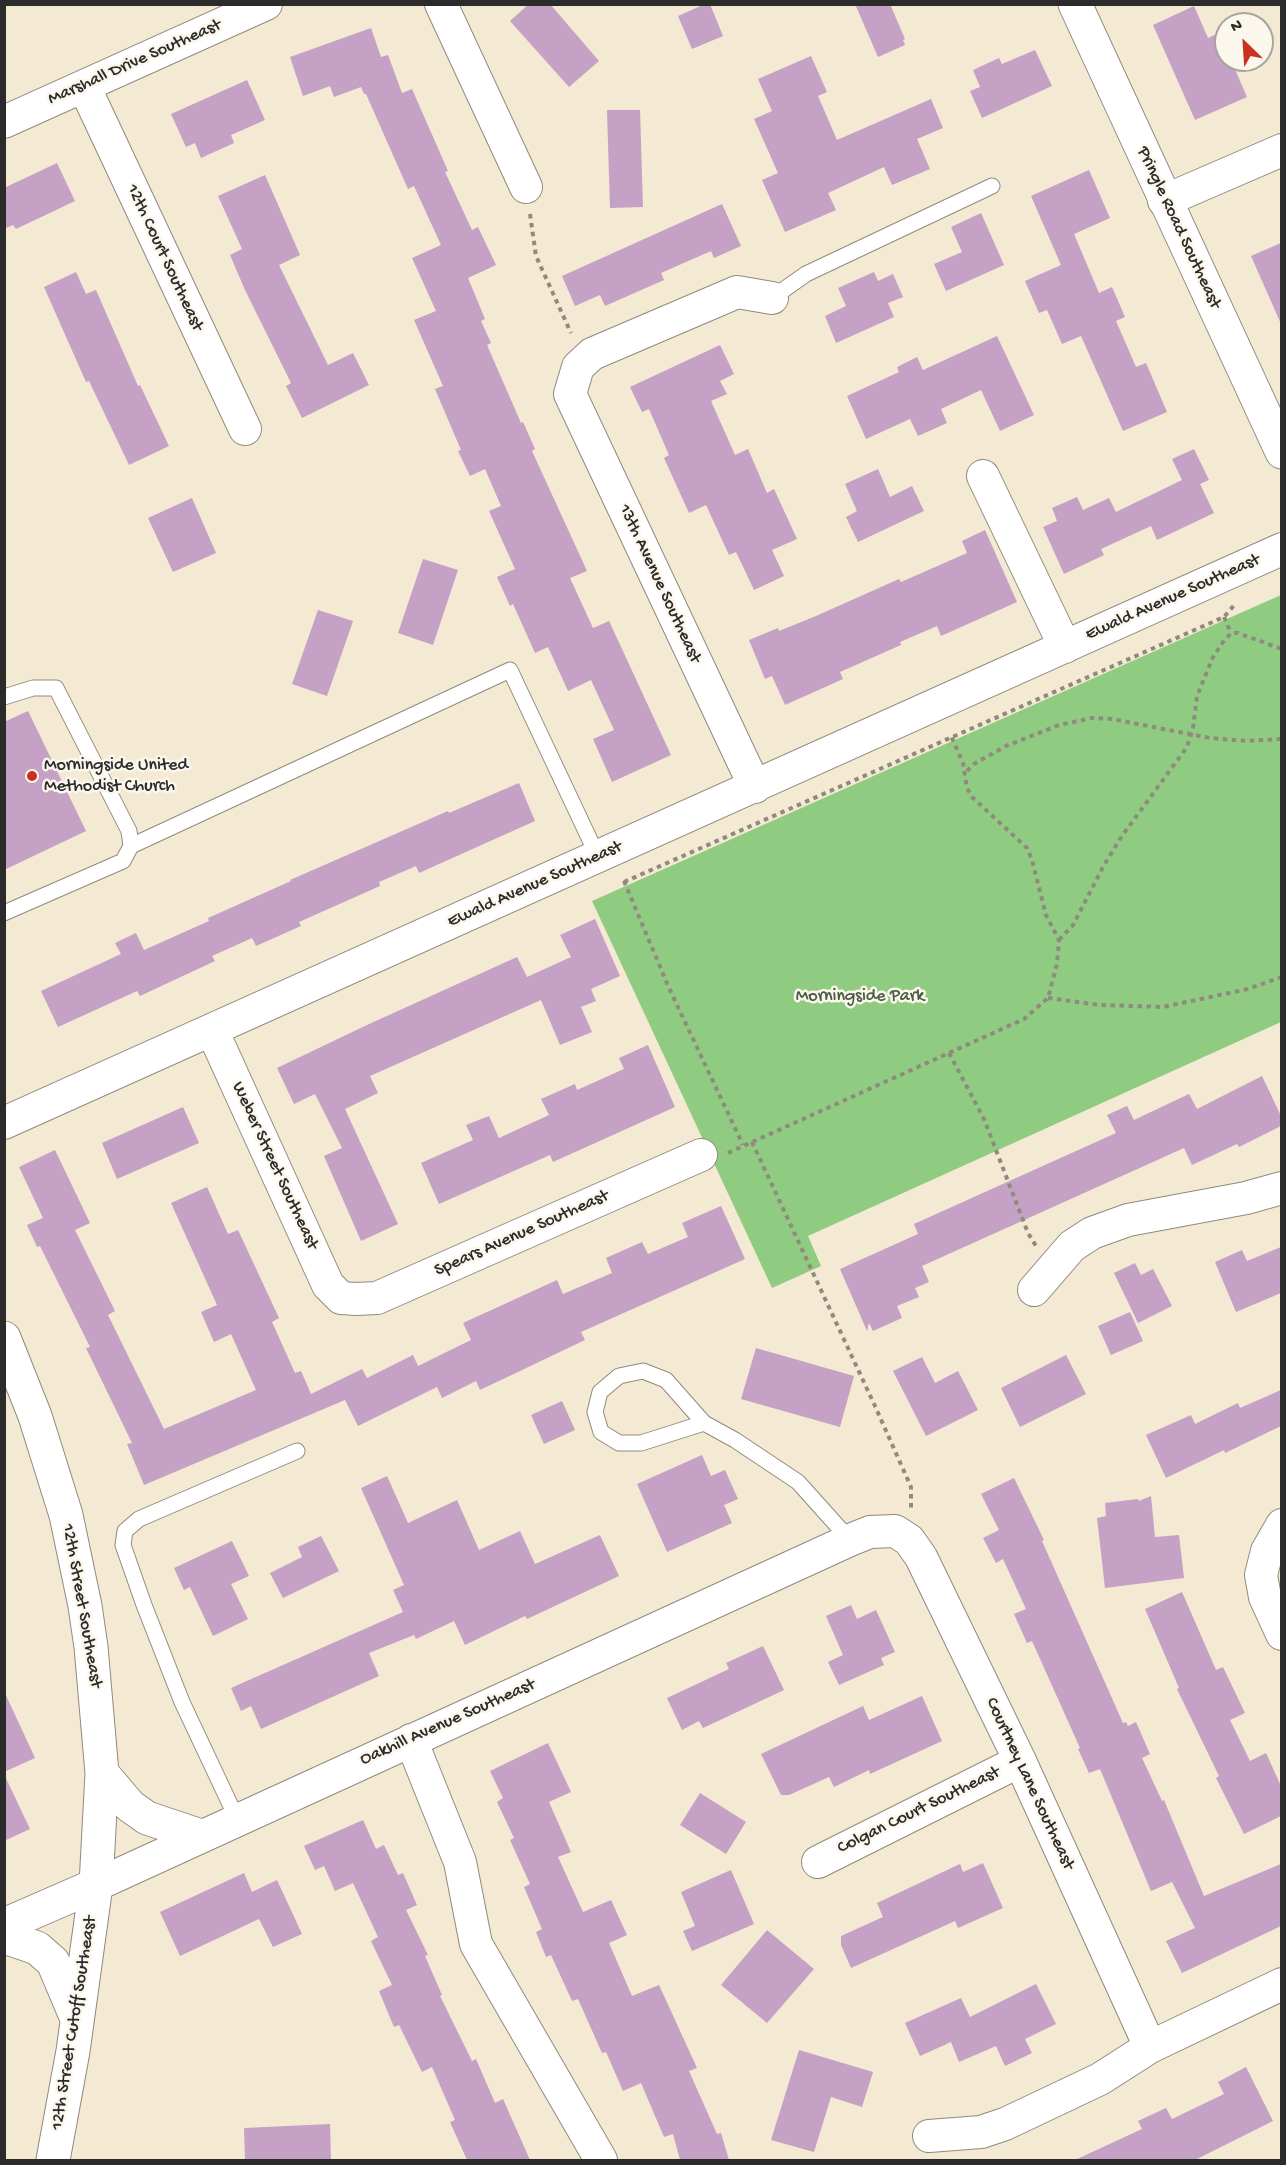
<!DOCTYPE html>
<html>
<head>
<meta charset="utf-8">
<style>
	body { margin:0 }
	#map { position:relative; width:1286px; height:2165px; overflow:hidden; background:#f4e9d2; font-family:"Gochi Hand",sans-serif }
	canvas { display:block }
	.frame { position:absolute; inset:0; border:6px solid #2b2b2b; pointer-events:none }
	.north { position:absolute; left:1214px; top:12px; width:60px; height:60px; box-sizing:border-box; background:#fbf7ec; border:2px solid #a8a59f; border-radius:50%; rotate:335deg; font-size:16px; font-weight:700; line-height:24px; text-align:center; color:#2b2b2b }
	.north::after { content:''; display:block; margin:auto; width:21px; height:27px; background:#c8321e; clip-path:polygon(50% 0,100% 100%,50% 72%,0 100%) }
</style>
</head>
<body>
<div id="map">
<canvas width="1286" height="2165"></canvas>
<div class="frame"></div>
<div class="north">N</div>
</div>
<script>
const ctx = document.querySelector('canvas').getContext('2d');
ctx.lineJoin = 'round';
function fill(path, color) { ctx.fillStyle = color; ctx.fill(path, 'evenodd'); }
const poly = rows => new Path2D(rows.map(r => 'M' + r).join(''));
function strokePath(path, color, width, dash) { ctx.strokeStyle = color; ctx.lineWidth = width; ctx.lineCap = dash ? 'butt' : 'round'; ctx.setLineDash(dash || []); ctx.stroke(path); }
function drawText(font, color, halo, rows, align = 'center') {
  ctx.font = font + ' "Gochi Hand",sans-serif'; ctx.lineWidth = 5; ctx.setLineDash([]); ctx.textBaseline = 'middle'; ctx.strokeStyle = halo; ctx.fillStyle = color; for (const [text, x, y, turn = 0] of rows) {
    ctx.save(); ctx.translate(x, y); ctx.rotate((+turn || 0) * Math.PI / 180); ctx.textAlign = isNaN(turn) ? turn : align; if (halo) ctx.strokeText(text, 0, 0); ctx.fillText(text, 0, 0); ctx.restore();
  }
}
fill(poly([
	[1281,595,1281,1022,808,1236,821,1266,772,1288,592,901]
]), '#8fcc82');
fill(poly([
	[529,4,550,4,599,61,569,87,510,21],
	[705,4,710,4,723,36,692,49,678,16],
	[855,4,890,4,905,39,903,40,905,45,878,57],
	[1194,6,1208,38,1219,33,1226,50,1226,60,1231,60,1247,97,1195,120,1153,25],
	[371,28,381,57,388,55,402,93,412,89,448,171,445,172,472,230,478,227,496,265,468,278,485,319,481,321,491,343,487,345,521,423,523,422,535,449,532,451,587,571,570,578,593,628,609,621,671,755,612,782,593,739,614,730,591,680,568,691,548,647,535,653,513,604,510,606,497,577,515,569,489,511,501,506,485,469,470,476,458,451,461,450,435,389,443,386,414,320,436,311,412,258,441,245,414,186,408,189,366,94,364,94,361,87,334,97,330,86,303,96,290,57],
	[1035,50,1052,86,982,118,970,91,980,87,973,70,999,58,1002,64],
	[811,56,827,92,818,96,837,140,931,99,943,128,917,139,930,169,892,185,884,167,828,193,836,210,785,232,762,180,778,173,754,119,772,111,758,79],
	[247,80,265,120,231,135,234,143,201,158,195,143,186,147,171,114],
	[607,110,640,110,643,207,610,208],
	[57,163,75,201,16,229,13,225,4,229,4,188],
	[1089,170,1110,218,1074,234,1099,293,1112,287,1125,317,1116,321,1136,367,1146,363,1167,412,1123,431,1081,336,1062,344,1047,310,1039,313,1025,281,1061,265,1031,196],
	[265,175,300,255,279,265,328,365,353,353,369,385,302,418,286,386,291,383,245,290,230,255,242,249,218,196],
	[722,204,741,246,714,258,711,251,661,273,664,280,605,306,600,295,575,306,562,276],
	[981,213,1004,265,946,291,934,264,962,252,951,227],
	[1281,243,1281,324,1251,256],
	[76,272,86,294,96,290,138,386,140,385,169,446,129,465,89,381,86,382,44,287],
	[874,272,878,281,893,274,903,297,888,303,894,317,836,343,825,316,846,306,838,288],
	[997,336,1034,415,1000,431,981,390,941,409,947,423,918,436,910,419,866,439,847,396,899,372,897,367,917,357,923,370],
	[720,345,734,374,720,381,727,394,711,401,735,455,748,449,767,493,774,489,797,539,772,550,784,576,754,590,736,552,729,555,706,505,689,513,664,458,669,455,649,409,642,412,630,387],
	[1194,449,1209,480,1200,484,1214,513,1157,540,1151,526,1101,549,1104,555,1064,574,1043,527,1057,521,1052,508,1077,497,1083,510,1109,498,1116,512,1182,480,1172,459],
	[878,469,890,497,912,486,924,511,858,542,846,517,857,511,845,484],
	[192,498,216,553,173,572,148,518],
	[985,530,1017,602,941,636,937,626,900,642,901,645,840,672,843,679,785,705,772,676,765,679,749,640,778,628,779,631,816,616,899,579,901,582,967,553,962,541],
	[423,559,458,570,433,645,398,633],
	[318,610,353,621,327,696,292,684],
	[28,711,86,831,4,870,4,722],
	[519,783,535,821,419,873,416,866,379,882,380,886,299,922,301,926,256,946,252,938,212,956,215,961,140,996,137,991,58,1027,41,991,121,954,115,943,136,933,144,950,209,921,208,918,291,881,290,880,448,811,449,813],
	[595,919,620,976,591,989,596,1001,581,1007,592,1032,560,1045,541,1000,370,1076,378,1093,345,1109,398,1224,361,1241,324,1156,342,1148,315,1094,294,1104,277,1068,367,1025,517,957,527,977,571,957,560,935],
	[648,1045,675,1107,553,1162,550,1155,439,1204,421,1163,473,1140,466,1125,489,1116,499,1138,549,1115,541,1099,575,1084,577,1090,624,1069,619,1058],
	[1262,1076,1281,1116,1281,1126,1239,1147,1237,1144,1192,1165,1184,1148,922,1266,929,1282,915,1288,919,1297,897,1306,902,1318,873,1331,869,1323,867,1331,840,1269,918,1234,914,1224,1116,1133,1107,1115,1127,1106,1134,1120,1189,1094,1197,1109],
	[183,1107,199,1143,117,1179,102,1143],
	[55,1150,90,1223,75,1230,115,1311,108,1315,164,1429,256,1390,231,1334,214,1342,201,1312,217,1305,171,1203,207,1187,228,1234,238,1230,279,1318,272,1322,295,1373,301,1371,311,1394,362,1369,367,1378,413,1355,418,1366,471,1340,463,1323,557,1280,563,1294,612,1273,606,1258,642,1242,648,1254,688,1237,682,1223,721,1206,745,1259,581,1332,585,1340,480,1390,476,1381,442,1398,437,1387,358,1426,345,1400,144,1485,127,1444,132,1443,86,1348,90,1347,40,1246,37,1247,27,1225,43,1218,19,1167],
	[1281,1247,1281,1293,1236,1312,1215,1262,1242,1250,1247,1261],
	[1135,1263,1141,1275,1153,1269,1172,1306,1138,1323,1114,1273],
	[1130,1312,1143,1341,1111,1355,1098,1326],
	[756,1348,854,1376,840,1427,741,1399],
	[1066,1355,1086,1394,1020,1427,1001,1388],
	[922,1357,935,1383,958,1371,978,1410,926,1436,893,1371],
	[1281,1390,1281,1426,1225,1453,1224,1450,1166,1478,1146,1435,1191,1415,1195,1424,1238,1403,1240,1408],
	[562,1401,575,1430,544,1444,531,1415],
	[702,1455,711,1476,725,1470,738,1499,724,1505,732,1523,667,1552,637,1484],
	[387,1476,408,1523,457,1500,479,1550,520,1531,535,1564,600,1535,619,1576,527,1619,525,1616,465,1645,454,1621,416,1639,414,1635,369,1653,379,1676,261,1729,251,1706,241,1711,231,1688,403,1612,393,1590,404,1585,361,1488],
	[1014,1478,1044,1540,1042,1541,1123,1723,1126,1722,1128,1726,1136,1722,1150,1754,1142,1758,1162,1801,1164,1800,1204,1896,1281,1864,1281,1926,1182,1973,1166,1941,1195,1928,1172,1882,1151,1891,1100,1769,1089,1773,1078,1749,1080,1748,1032,1641,1027,1643,1014,1614,1026,1609,1003,1559,996,1563,983,1538,999,1530,981,1494],
	[1151,1496,1155,1537,1179,1535,1184,1578,1105,1588,1097,1518,1106,1516,1105,1503,1138,1499,1139,1501],
	[321,1536,339,1571,283,1598,270,1573,302,1557,298,1547],
	[232,1541,249,1576,231,1584,248,1619,213,1636,190,1587,184,1590,174,1568],
	[1182,1592,1216,1670,1223,1667,1245,1713,1230,1720,1250,1761,1266,1753,1281,1786,1281,1816,1244,1834,1216,1778,1219,1776,1177,1689,1179,1688,1145,1609],
	[851,1605,857,1619,876,1610,895,1652,881,1658,884,1665,839,1685,828,1662,843,1655,826,1616],
	[763,1646,784,1690,703,1728,699,1721,682,1730,667,1698,729,1669,726,1663],
	[4,1691,35,1758,4,1772],
	[922,1696,942,1741,870,1774,869,1770,834,1787,829,1777,789,1795,781,1795,761,1754,863,1706,869,1720],
	[548,1743,571,1792,549,1802,571,1852,558,1857,583,1912,611,1900,627,1935,609,1943,632,1996,659,1985,697,2068,689,2071,717,2134,721,2133,729,2160,680,2160,673,2134,664,2137,641,2083,623,2091,606,2052,602,2053,578,1999,572,2001,551,1955,546,1957,536,1932,542,1929,524,1887,530,1884,510,1840,514,1838,497,1802,503,1798,490,1771],
	[4,1774,30,1829,4,1841],
	[700,1793,746,1822,726,1854,680,1825],
	[363,1820,376,1849,384,1845,398,1875,403,1873,417,1905,406,1910,428,1955,425,1956,442,1995,440,1996,472,2061,476,2059,495,2103,503,2099,530,2160,467,2160,450,2122,455,2120,432,2067,422,2072,399,2025,394,2027,379,1991,392,1985,371,1941,378,1937,353,1883,335,1891,324,1866,315,1870,304,1846],
	[983,1863,1003,1908,958,1928,955,1921,851,1968,841,1945,841,1936,883,1917,877,1903,960,1864,963,1872],
	[731,1870,754,1924,692,1951,683,1931,695,1926,681,1892],
	[244,1873,252,1892,277,1880,302,1934,273,1947,259,1919,180,1956,160,1912],
	[767,1930,814,1969,767,2023,721,1985],
	[1036,1984,1056,2024,1025,2039,1032,2053,1005,2066,996,2046,959,2062,951,2042,920,2056,905,2023,961,1998,970,2017],
	[799,2050,873,2072,862,2107,831,2097,814,2152,771,2140],
	[1246,2067,1273,2121,1195,2160,1075,2160,1142,2129,1138,2121,1166,2108,1172,2119,1224,2094,1218,2082],
	[330,2124,331,2160,245,2160,244,2128]
]), '#c4a1c5');
const lane = poly([
	[772,298,806,274,992,186],
	[4,697,33,688,56,688,129,831,131,846,123,861,4,913],
	[131,846,510,670,598,857],
	[704,1423,641,1443,619,1443,601,1432,595,1412,600,1392,619,1376,643,1371,666,1380,704,1423,735,1440,798,1482,850,1540],
	[237,1819,182,1702,144,1605,123,1545,125,1531,139,1519,297,1451]
]);
const street = poly([
	[441,4,526,187],
	[84,86,245,429],
	[4,122,266,4],
	[1164,201,1282,150],
	[983,476,1065,647],
	[755,787,570,394,578,367,592,354,737,292,772,298],
	[212,1030,328,1285,341,1298,356,1299,377,1298,701,1155],
	[4,1123,1282,549],
	[1034,1290,1072,1246,1092,1233,1128,1220,1246,1198,1282,1188],
	[1282,1525,1267,1551,1261,1575,1265,1597,1282,1634],
	[411,1740,460,1862,476,1944,601,2160],
	[818,1862,1020,1761],
	[96,1885,850,1540,870,1532,895,1531,909,1540,921,1557,1020,1761,1150,2047],
	[929,2136,981,2132,1005,2124,1100,2079,1150,2047,1282,1984]
]);
const secondary = poly([
	[1075,4,1282,452],
	[4,1338,35,1416,66,1515,85,1606,91,1647,102,1773,96,1885,73,2051,53,2160],
	[102,1773,130,1806,147,1818,201,1836],
	[4,1925,96,1885],
	[4,1937,37,1948,53,1962,77,2019]
]);
strokePath(lane, '#908a7e', 17);
strokePath(street, '#908a7e', 34);
strokePath(secondary, '#908a7e', 35);
strokePath(poly([
	[530,214,536,256,571,333],
	[1224,617,1231,633],
	[967,771,974,764,1006,746,1059,725,1092,718,1112,719,1210,738,1247,741,1282,739],
	[624,881,669,988,743,1145],
	[624,882,1224,617,1236,603],
	[1059,940,1073,925,1104,865,1122,836,1187,747,1193,728,1197,696,1213,657,1223,642,1231,633,1238,633,1282,649],
	[1048,998,1100,1005,1163,1007,1248,989,1282,977],
	[949,1053,984,1119,1028,1233,1036,1246],
	[752,1142,875,1406,911,1487,911,1508],
	[728,1153,1024,1019,1048,998,1057,964,1059,940,1046,915,1032,860,1027,848,972,797,967,788,963,763,951,736]
]), '#908a7e', 4, [4.5, 4.5]);
strokePath(lane, '#fff', 15);
strokePath(street, '#fff', 32);
strokePath(secondary, '#fff', 33);
for (const [x, y, r, color] of [
	[32,776,6,"#c8321e"]
]) { const dot = new Path2D(); dot.arc(x, y, r, 0, 2 * Math.PI); ctx.fillStyle = color; ctx.fill(dot); strokePath(dot, '#fbf7ec', 2); }
drawText('18px', '#2b2b2b', '#fbf7ec', [
	["Marshall Drive Southeast",135,63,-24],
	["Pringle Road Southeast",1178,228,65],
	["12th Court Southeast",164,258,65],
	["13th Avenue Southeast",659,584,65],
	["Ewald Avenue Southeast",1173,598,-24],
	["Ewald Avenue Southeast",535,885,-24],
	["Weber Street Southeast",274,1166,65],
	["Spears Avenue Southeast",522,1234,-24],
	["12th Street Southeast",81,1606,80],
	["Oakhill Avenue Southeast",448,1723,-24],
	["Courtney Lane Southeast",1029,1784,65],
	["Colgan Court Southeast",919,1811,-26],
	["12th Street Cutoff Southeast",75,2023,-81]
]);
drawText('18px', '#2b2b2b', '#fbf7ec', [
	["Morningside United",44,766],
	["Methodist Church",44,787]
], 'left');
drawText('18px', '#495b45', '#fbf7ec', [
	["Morningside Park",860,997]
]);
</script>
</body>
</html>
